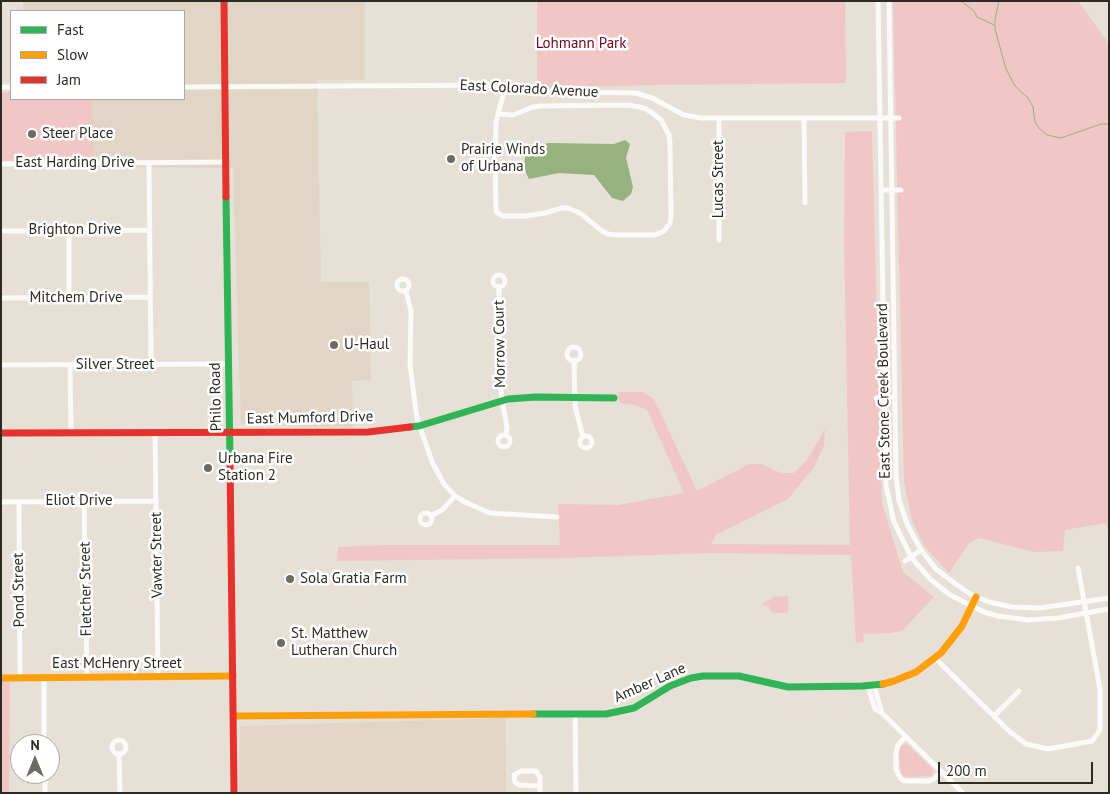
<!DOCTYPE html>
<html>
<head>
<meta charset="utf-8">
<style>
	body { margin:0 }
	#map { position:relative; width:1110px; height:794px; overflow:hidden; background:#e6e0d7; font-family:"PT Sans",sans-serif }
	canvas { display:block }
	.frame { position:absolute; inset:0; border:2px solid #2e2a24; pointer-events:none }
	.legend { position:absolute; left:10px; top:10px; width:175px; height:90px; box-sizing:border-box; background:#fff; border:1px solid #abaaa7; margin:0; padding:6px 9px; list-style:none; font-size:15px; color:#2e2a24 }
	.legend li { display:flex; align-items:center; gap:10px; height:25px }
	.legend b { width:25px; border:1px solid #abaaa7 }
	.north { position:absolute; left:10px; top:734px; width:50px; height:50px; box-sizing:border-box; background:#fff; border:1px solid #abaaa7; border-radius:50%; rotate:0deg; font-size:14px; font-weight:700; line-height:20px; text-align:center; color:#2e2a24 }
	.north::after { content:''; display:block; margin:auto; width:18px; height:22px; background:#6e6a63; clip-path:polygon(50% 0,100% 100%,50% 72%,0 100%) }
	.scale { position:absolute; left:938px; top:762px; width:155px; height:22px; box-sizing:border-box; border:2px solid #2e2a24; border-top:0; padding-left:6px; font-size:15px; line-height:18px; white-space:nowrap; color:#2e2a24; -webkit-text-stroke:4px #fff; paint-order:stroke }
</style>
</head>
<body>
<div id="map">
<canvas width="1110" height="794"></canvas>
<div class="frame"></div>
<ul class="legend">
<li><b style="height:6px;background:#30b455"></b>Fast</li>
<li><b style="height:6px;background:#ff9f0a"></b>Slow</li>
<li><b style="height:6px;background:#e5322d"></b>Jam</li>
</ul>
<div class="north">N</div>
<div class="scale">200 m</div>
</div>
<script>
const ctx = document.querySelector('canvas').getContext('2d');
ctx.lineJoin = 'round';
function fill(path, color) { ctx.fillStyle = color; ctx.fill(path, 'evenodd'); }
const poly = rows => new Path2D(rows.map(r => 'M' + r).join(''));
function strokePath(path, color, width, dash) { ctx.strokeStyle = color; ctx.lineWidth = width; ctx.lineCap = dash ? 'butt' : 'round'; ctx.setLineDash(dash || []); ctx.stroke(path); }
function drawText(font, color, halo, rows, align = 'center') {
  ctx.font = font + ' "PT Sans",sans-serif'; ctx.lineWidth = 5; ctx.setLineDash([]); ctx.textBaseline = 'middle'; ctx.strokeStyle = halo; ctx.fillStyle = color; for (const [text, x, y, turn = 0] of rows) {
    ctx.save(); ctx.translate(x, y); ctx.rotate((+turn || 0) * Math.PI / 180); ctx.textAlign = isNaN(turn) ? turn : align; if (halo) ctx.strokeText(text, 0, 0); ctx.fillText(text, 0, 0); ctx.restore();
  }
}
fill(poly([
	[23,1,365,1,365,80,317,80,321,282,369,282,371,380,352,381,353,428,241,424,233,168,92,167,91,99,184,99,184,11,23,11],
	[505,718,506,793,239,793,240,726]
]), '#e1d5c5');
fill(poly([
	[537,1,845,1,846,83,654,85,537,88],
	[893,1,1078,1,1109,44,1109,536,1106,523,1065,530,1063,551,1034,552,980,538,969,543,949,573,925,547,912,521,904,481],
	[1,92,11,92,11,99,92,99,93,156,89,160,1,161],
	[872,131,882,503,903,572,934,597,902,631,890,633,863,634,864,642,856,643,851,555,712,553,563,558,337,561,338,547,384,545,560,545,558,504,618,505,684,493,647,410,636,405,620,403,617,392,643,392,654,399,697,491,749,464,761,464,781,473,794,473,807,460,825,429,824,446,814,467,788,499,716,535,711,544,850,545,844,242,845,132],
	[788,596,789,608,787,613,774,613,769,609,769,606,761,605,773,597],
	[1,681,10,681,9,793,1,793],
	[905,744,908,745,932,768,933,771,931,776,907,777,901,774,899,752,900,747]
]), '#f0c7c4');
fill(poly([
	[625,140,630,144,626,158,633,187,631,194,623,201,612,198,594,175,559,173,529,179,526,173,524,164,526,151,534,146,549,143,614,144]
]), '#96b27f');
strokePath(poly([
	[961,1,974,11,977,17,994,25],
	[999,1,995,19,995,29,1006,69,1015,86,1028,98,1033,107,1035,122,1039,128,1047,135,1061,138,1101,124,1109,124]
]), '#96b27f', 1);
strokePath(poly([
	[878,1,886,486,894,522,911,557,930,579,950,595,984,612,998,616,1028,620,1058,618,1109,609],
	[889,1,896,476,899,500,907,524,921,550,936,569,957,585,972,595,989,602,1012,607,1040,608,1109,598],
	[1,87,11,87],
	[184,87,506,85,530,91,546,92,636,93,652,98,684,115,701,118,899,118],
	[628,105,644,108,651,112,661,120,669,135,670,144,671,218,670,223,664,231,655,235,615,235,608,234,602,231,580,213,568,208,562,208,545,213,526,216,503,216,496,212,495,159,496,123,498,114,513,115,533,107,540,106,628,105],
	[498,114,506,85],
	[804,119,805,203],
	[149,163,151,365],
	[1,164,226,162],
	[881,190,901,190],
	[69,230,69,298],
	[1,231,149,230],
	[719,240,719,118],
	'493 281a6 6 0 1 1 12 0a6 6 0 1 1-12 0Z',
	'397 285a6 6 0 1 1 12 0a6 6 0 1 1-12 0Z',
	[499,287,499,373,502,400,507,427,506,435],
	[406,291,411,311,410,365,417,419,433,464,444,484,455,496,465,502,490,513,557,517],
	[1,298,150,297],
	'567 354a7 7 0 1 1 14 0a7 7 0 1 1-14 0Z',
	[574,360,575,406,583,437],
	[1,365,229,364],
	[70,365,71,433],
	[876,398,895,397],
	[155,432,158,677],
	'498 441a6 6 0 1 1 12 0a6 6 0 1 1-12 0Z',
	'580 442a6 6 0 1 1 12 0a6 6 0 1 1-12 0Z',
	[84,501,87,678],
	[1,502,156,501],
	[19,502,20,678],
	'420 519a6 6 0 1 1 12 0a6 6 0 1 1-12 0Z',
	[431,516,442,510,455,496],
	[905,561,921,550],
	[935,658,1009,731,1026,744,1048,749,1092,741,1100,730,1100,689,1078,568],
	[44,678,44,744],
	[874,685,882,713],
	[868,686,875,709,882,713,963,793],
	[575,714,576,793],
	[994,716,1019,691],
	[905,737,898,745,896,753,896,769,900,778,904,781,929,781,934,779,941,772],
	'112 747a7 7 0 1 1 14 0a7 7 0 1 1-14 0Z',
	[119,754,120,793],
	[45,774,45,793],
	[540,786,519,785,515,782,514,775,521,771,536,771,540,777,540,793]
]), '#fbfaf9', 5);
strokePath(poly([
	[226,197,230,461],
	[410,427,419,426,508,399,536,397,614,398],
	[533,714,606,714,634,708,670,686,691,678,703,676,739,676,788,687,863,686,883,684]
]), '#30b455', 7);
strokePath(poly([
	[1,678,233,676],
	[883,684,894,681,916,672,941,653,962,626,976,597],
	[234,716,533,714]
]), '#ff9f0a', 7);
strokePath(poly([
	[224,1,226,197],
	[1,433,368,432,410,427],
	[230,461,234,793]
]), '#e5322d', 7);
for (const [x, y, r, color] of [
	[32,134,5,"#6e6a63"],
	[451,159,5,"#6e6a63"],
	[334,345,5,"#6e6a63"],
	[208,468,5,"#6e6a63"],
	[290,579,5,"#6e6a63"],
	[281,643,5,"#6e6a63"]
]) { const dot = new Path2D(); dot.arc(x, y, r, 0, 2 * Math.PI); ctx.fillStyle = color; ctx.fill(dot); strokePath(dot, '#fff', 2); }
drawText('15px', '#71011f', '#fff', [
	["Lohmann Park",581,44]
]);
drawText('15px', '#2e2a24', '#fff', [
	["East Colorado Avenue",529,89,3],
	["East Harding Drive",75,163],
	["Lucas Street",719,179,-90],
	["Brighton Drive",75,230],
	["Mitchem Drive",76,298],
	["Morrow Court",500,344,-91],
	["Silver Street",115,365],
	["East Stone Creek Boulevard",884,391,-91],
	["Philo Road",216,397,-91],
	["East Mumford Drive",310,418,-1],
	["Eliot Drive",79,501],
	["Vawter Street",157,555,-91],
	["Fletcher Street",86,589,-91],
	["Pond Street",19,590,-91],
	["East McHenry Street",117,664],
	["Amber Lane",650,683,-24]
]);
drawText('15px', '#2e2a24', '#fff', [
	["Steer Place",42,134],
	["Prairie Winds",461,150],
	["of Urbana",461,167],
	["U-Haul",344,345],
	["Urbana Fire",218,459],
	["Station 2",218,476],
	["Sola Gratia Farm",300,579],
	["St. Matthew",291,634],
	["Lutheran Church",291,651]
], 'left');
</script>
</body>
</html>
